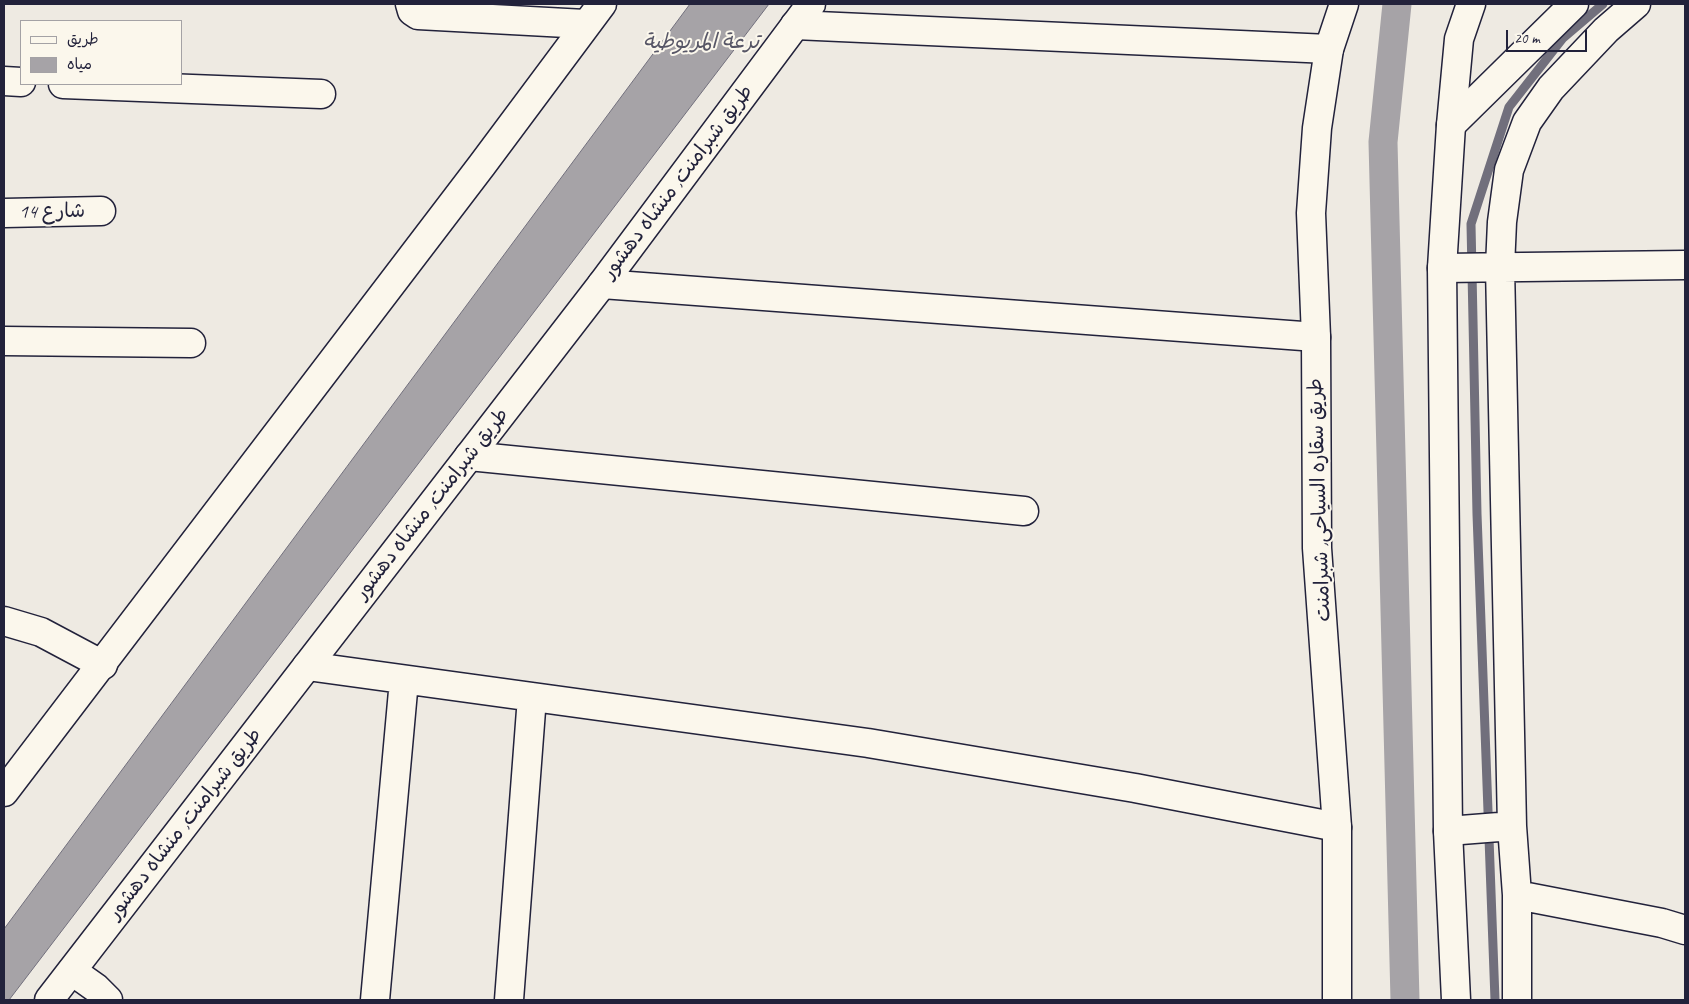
<!DOCTYPE html>
<html>
<head>
<meta charset="utf-8">
<style>
	body { margin:0 }
	#map { position:relative; width:1689px; height:1004px; overflow:hidden; background:#eeeae2; font-family:Caveat,"Playpen Sans Arabic",sans-serif }
	canvas { display:block }
	.frame { position:absolute; inset:0; border:5px solid #22223b; pointer-events:none }
	.legend { position:absolute; left:20px; top:20px; width:162px; height:65px; box-sizing:border-box; background:#fbf7ec; border:1px solid #a4a2a5; margin:0; padding:6px 9px; list-style:none; font-size:15px; color:#22223b }
	.legend li { display:flex; align-items:center; gap:10px; height:25px }
	.legend b { width:25px; border:1px solid #a4a2a5 }
	.scale { position:absolute; left:1506px; top:30px; width:81px; height:22px; box-sizing:border-box; border:2px solid #22223b; border-top:0; padding-left:6px; font-size:15px; line-height:18px; white-space:nowrap; color:#22223b; -webkit-text-stroke:4px #fbf7ec; paint-order:stroke }
</style>
</head>
<body>
<div id="map">
<canvas width="1689" height="1004"></canvas>
<div class="frame"></div>
<ul class="legend">
<li><b style="height:6px;background:#fbf7ec"></b>طريق</li>
<li><b style="height:14px;background:#a6a3a7"></b>مياه</li>
</ul>
<div class="scale">20 m</div>
</div>
<script>
const ctx = document.querySelector('canvas').getContext('2d');
ctx.lineJoin = 'round';
function fill(path, color) { ctx.fillStyle = color; ctx.fill(path, 'evenodd'); }
const poly = rows => new Path2D(rows.map(r => 'M' + r).join(''));
function strokePath(path, color, width, dash) { ctx.strokeStyle = color; ctx.lineWidth = width; ctx.lineCap = dash ? 'butt' : 'round'; ctx.setLineDash(dash || []); ctx.stroke(path); }
function drawText(font, color, halo, rows, align = 'center') {
  ctx.font = font + ' Caveat,"Playpen Sans Arabic",sans-serif'; ctx.lineWidth = 4; ctx.setLineDash([]); ctx.textBaseline = 'middle'; ctx.strokeStyle = halo; ctx.fillStyle = color; for (const [text, x, y, turn = 0] of rows) {
    ctx.save(); ctx.translate(x, y); ctx.rotate((+turn || 0) * Math.PI / 180); ctx.textAlign = isNaN(turn) ? turn : align; if (halo) ctx.strokeText(text, 0, 0); ctx.fillText(text, 0, 0); ctx.restore();
  }
}
const water = poly([
	[690,4,769,4,9,1000,4,1000,4,929,690,4]
]);
fill(water, '#a6a3a7');
strokePath(water, '#716f7c', 1);
strokePath(poly([
	[1495,1000,1477,514,1471,224,1509,107,1563,38,1603,4]
]), '#716f7c', 9);
strokePath(poly([
	[1397,4,1383,142,1405,1000]
]), '#a6a3a7', 29);
const minor = poly([
	[410,4,412,11,418,15,585,24],
	[795,25,1329,49],
	[4,81,21,82],
	[63,84,321,94],
	[1451,125,1574,4],
	[4,213,101,211],
	[1442,268,1685,265],
	[602,284,1316,337],
	[4,341,191,343],
	[469,456,1024,511],
	[4,621,41,632,103,665],
	[307,666,868,743,1135,788,1337,827],
	[1448,831,1512,826],
	[1517,895,1662,923,1685,930],
	[72,971,96,988,108,1000],
	[375,1000,404,680],
	[509,1000,532,697],
	[1517,1000,1517,895,1512,826,1500,267,1502,222,1509,170,1527,122,1551,88,1606,30,1636,4]
]);
const major = poly([
	[4,792,482,165,602,4],
	[49,1000,602,284,811,4],
	[1337,1000,1337,827,1317,548,1316,337,1311,213,1317,128,1329,49,1344,4],
	[1456,1000,1448,831,1442,268,1451,125,1459,39,1471,4]
]);
strokePath(minor, '#22223b', 31);
strokePath(major, '#22223b', 31);
strokePath(minor, '#fbf7ec', 28);
strokePath(major, '#fbf7ec', 28);
drawText('20px', '#22223b', '#fbf7ec', [
	["طريق شبرامنت, منشاه دهشور",678,182,-53],
	["شارع 14",52,212,-1],
	["طريق سقاره السياحى, شبرامنت",1320,500,-92],
	["طريق شبرامنت, منشاه دهشور",432,504,-52],
	["طريق شبرامنت, منشاه دهشور",185,824,-52]
]);
drawText('italic 21px', '#575666', '#fbf7ec', [
	["ترعة المريوطية",701,42]
]);
</script>
</body>
</html>
